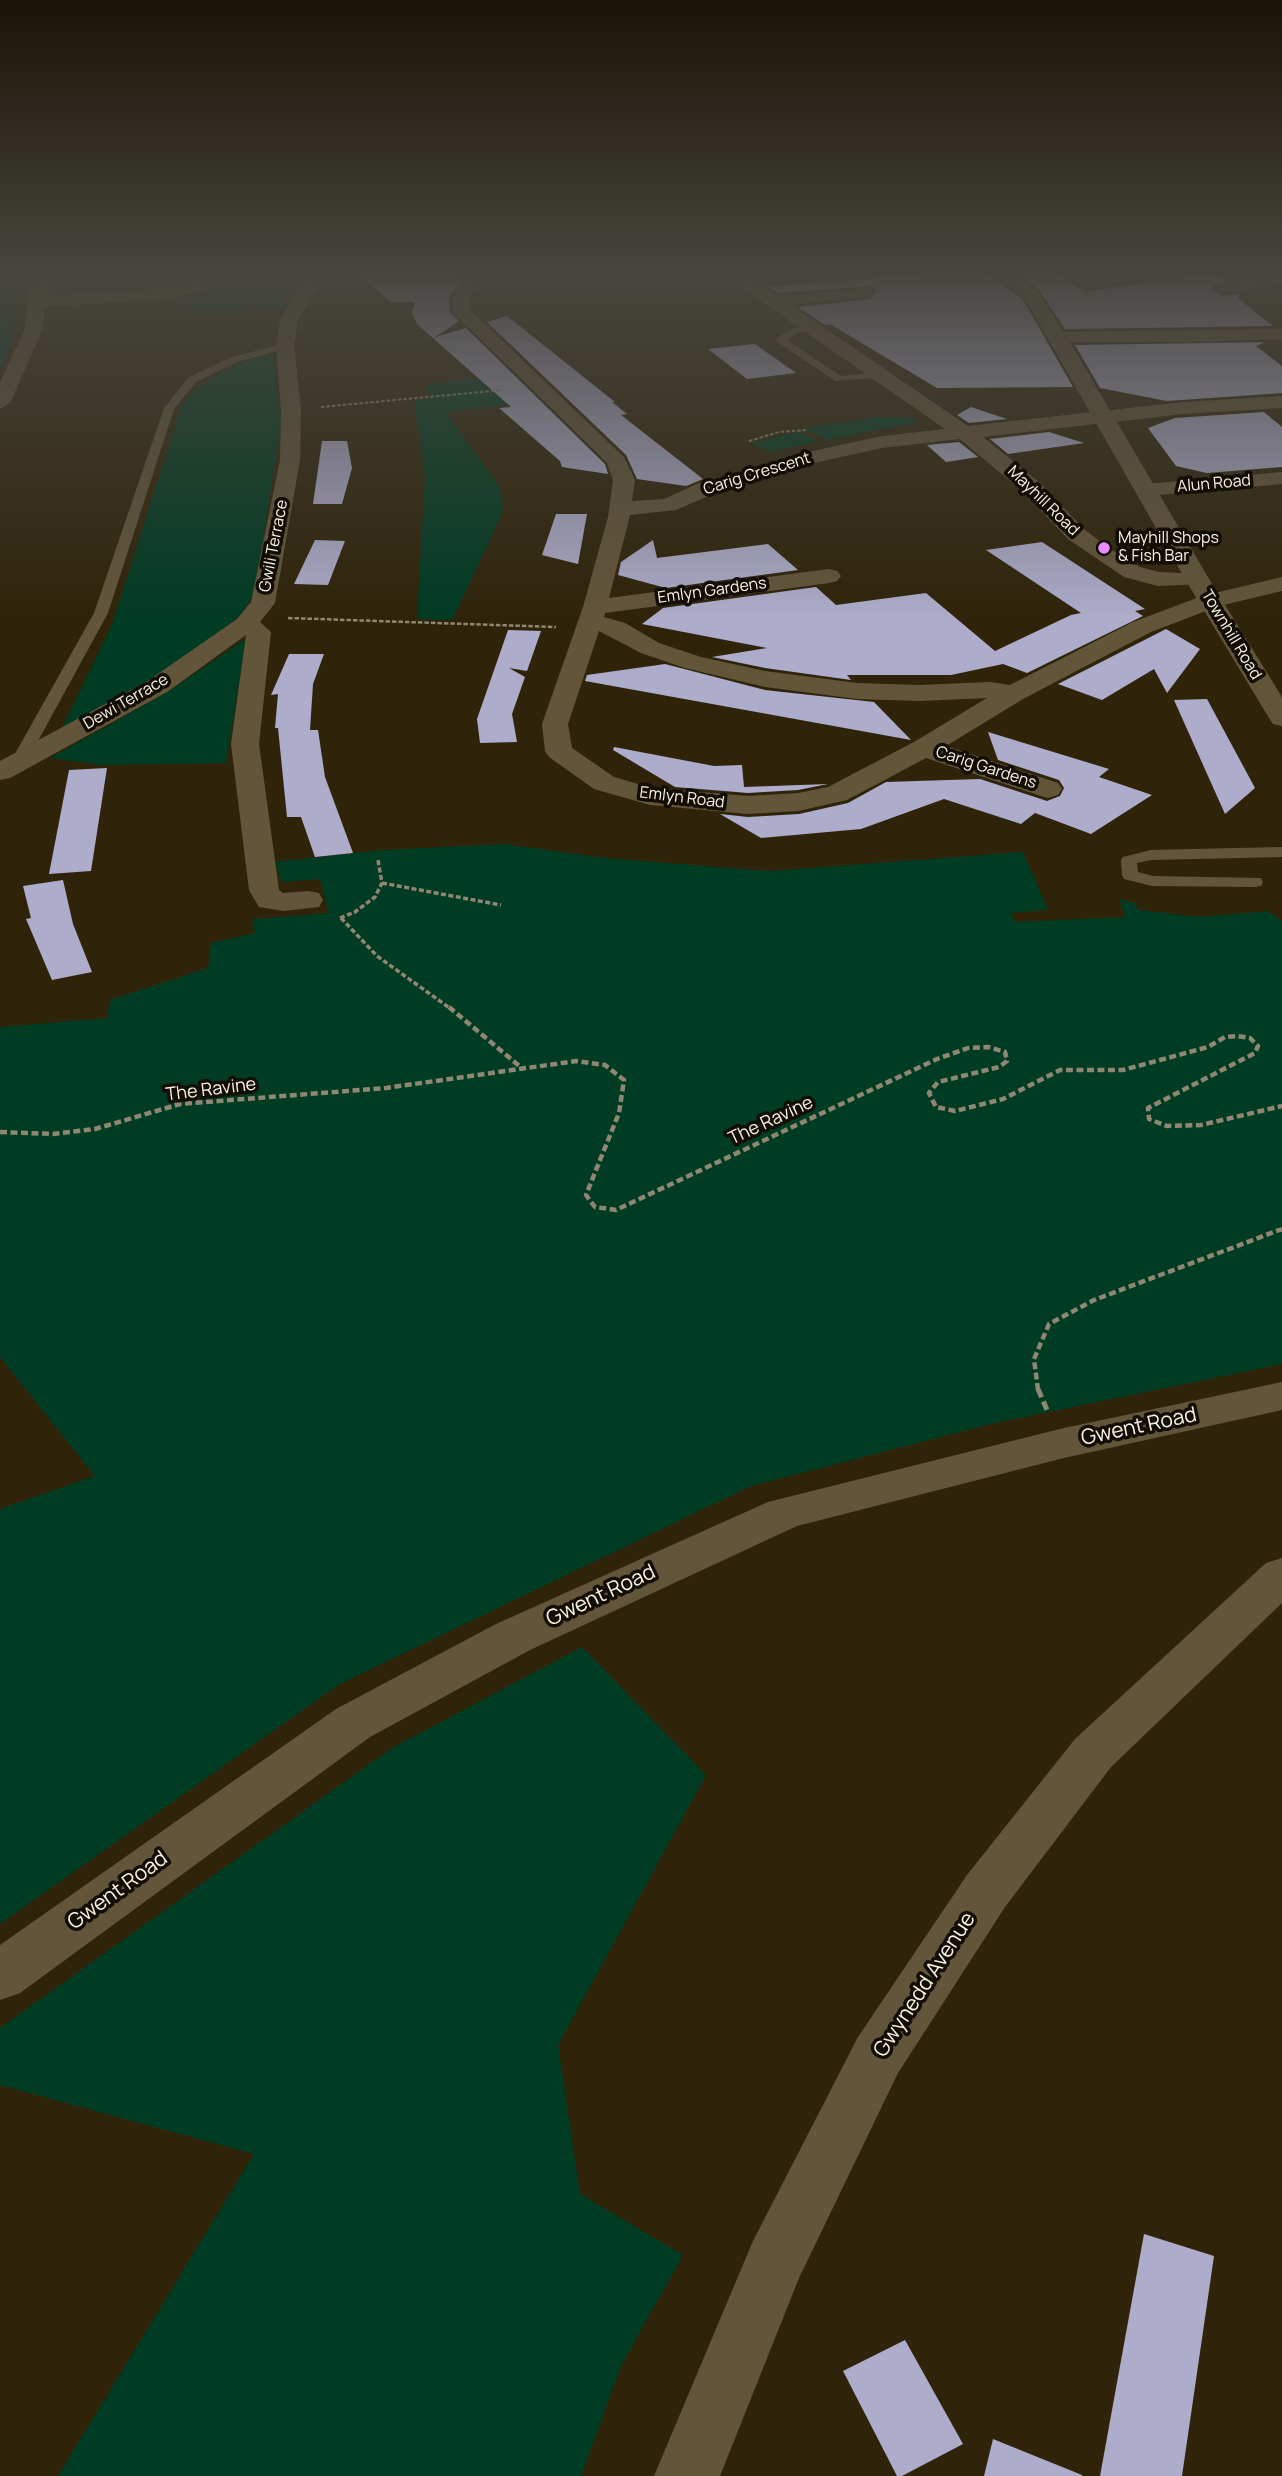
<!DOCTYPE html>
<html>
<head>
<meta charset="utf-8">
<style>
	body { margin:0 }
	canvas { display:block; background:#2f240a }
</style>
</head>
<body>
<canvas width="1282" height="2476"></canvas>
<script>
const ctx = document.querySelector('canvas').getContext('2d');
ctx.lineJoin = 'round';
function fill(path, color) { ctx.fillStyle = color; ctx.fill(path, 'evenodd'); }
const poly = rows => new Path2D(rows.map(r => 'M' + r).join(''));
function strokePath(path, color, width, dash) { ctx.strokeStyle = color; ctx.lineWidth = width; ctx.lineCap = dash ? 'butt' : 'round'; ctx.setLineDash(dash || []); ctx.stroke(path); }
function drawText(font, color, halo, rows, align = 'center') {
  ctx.font = font + ' Manrope,sans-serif'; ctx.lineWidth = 7; ctx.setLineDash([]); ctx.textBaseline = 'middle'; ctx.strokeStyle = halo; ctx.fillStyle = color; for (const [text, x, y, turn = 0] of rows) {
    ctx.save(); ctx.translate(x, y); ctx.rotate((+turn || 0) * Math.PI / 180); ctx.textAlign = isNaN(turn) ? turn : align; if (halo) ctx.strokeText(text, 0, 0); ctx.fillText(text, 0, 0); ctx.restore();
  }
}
fill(poly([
	[0,272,38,272,20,288,12,300,14,336,0,369],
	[89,272,201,272,173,286,127,291,82,283,81,278],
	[240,272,289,272,279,297,280,302,286,305,281,308,234,312,168,311],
	[273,353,281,422,260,560,252,597,242,614,213,638,148,681,61,730,113,622,182,405,193,391,215,376,244,362],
	[511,374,539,401,446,412,500,488,503,512,452,620,417,619,425,475,414,401,433,398,425,385],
	[879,417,911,418,918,423,826,440,803,428],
	[798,432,818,441,771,452,750,443],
	[246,639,226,763,102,765,50,758,164,694],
	[505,844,604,858,770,871,1023,852,1048,910,1011,913,1015,922,1126,917,1119,899,1135,903,1139,910,1200,917,1268,911,1282,921,1282,1364,995,1423,751,1486,338,1685,0,1924,0,1509,95,1476,0,1357,0,1027,107,1018,110,1000,208,968,211,943,255,933,252,919,329,913,320,879,282,882,275,862,383,850],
	[582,1647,706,1775,558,2045,580,2194,683,2255,621,2366,581,2476,58,2476,254,2154,0,2085,0,2028,392,1748]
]), '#003b23');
fill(poly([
	[355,272,452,272,462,279,449,298,450,312,459,321,435,337,466,328,605,464,608,474,562,467,560,461,499,408,511,407,417,324,412,312,415,302,391,302],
	[928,272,988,272,1023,300,1073,387,937,388,830,324,825,325,798,307,870,299,876,292,872,286,779,293,768,287],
	[1015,272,1053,272,1085,292,1210,273,1227,280,1213,286,1213,290,1223,296,1241,293,1238,298,1273,326,1065,329,1039,290],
	[507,316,615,402,612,402,627,414,621,415,703,479,686,486,637,479,626,455,487,322],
	[1266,342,1256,346,1282,366,1282,393,1167,401,1100,388,1075,345],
	[755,344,796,373,747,379,708,349],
	[971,407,1007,419,969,423,957,415],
	[1264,412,1282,427,1282,467,1207,473,1176,466,1148,428,1175,418],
	[1049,432,1084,443,1008,454,990,439],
	[322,441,347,441,352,468,342,504,313,504],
	[959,442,978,457,946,462,927,445],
	[556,514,587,514,578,564,542,555],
	[315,540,345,541,328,585,294,584],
	[653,540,657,558,768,544,798,570,666,588,618,575,621,562],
	[1042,542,1145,609,1135,611,1143,616,1027,673,1003,664,951,675,847,675,851,680,765,668,712,657,767,648,642,624,663,608,816,587,836,605,926,593,995,651,1071,615,1081,613,986,550],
	[1166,629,1200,649,1167,693,1154,669,1102,700,1058,684],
	[508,630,541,631,527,671,509,668,525,677,512,714,517,742,480,743,477,719],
	[289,654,324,654,313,684,310,730,318,730,325,777,353,853,315,857,301,817,287,817,278,728,275,728,278,694,271,695],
	[665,664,765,690,874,702,911,740,585,681,587,675],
	[1207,699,1255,788,1225,814,1174,700],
	[988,732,1109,769,1099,777,1152,795,1091,834,1035,813,1021,824,944,799,861,829,761,838,720,814,748,817,799,814,848,803,886,782,980,779,1047,801,1060,796,1064,788,1059,780,998,760],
	[614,747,714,766,742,765,744,787,828,784,798,790,748,793,675,787,613,750],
	[107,768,91,871,49,874,69,770],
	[63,880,73,924,92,972,52,980,26,919,31,918,23,886],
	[1144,2234,1214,2256,1182,2476,1100,2476],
	[905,2340,963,2444,902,2476,897,2476,843,2371],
	[993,2439,1082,2475,1082,2476,984,2476]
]), '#adaccb');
strokePath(poly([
	[321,407,503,390],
	[749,441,779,432,806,430]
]), '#908772', 2, [3.5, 2]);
strokePath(poly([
	[288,618,556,627]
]), '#908772', 2.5, [4.5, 2]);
strokePath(poly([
	[382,883,501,905],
	[340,918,355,912,375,897,382,883,378,860],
	[341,918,377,956,451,1009]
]), '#908772', 3.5, [5, 2.5]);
strokePath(poly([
	[449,1007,523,1069],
	[0,1132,53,1134,95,1129,180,1104,386,1088,576,1061,605,1065,624,1080,619,1113,586,1195,595,1207,616,1210,937,1059,968,1048,988,1047,1005,1052,1007,1061,999,1067,938,1082,929,1093,936,1107,955,1111,1003,1099,1060,1070,1123,1070,1208,1047,1225,1037,1237,1036,1250,1038,1258,1046,1255,1053,1148,1108,1149,1119,1167,1126,1201,1125,1282,1106],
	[1038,1390,1034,1359,1049,1324,1094,1300,1282,1229]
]), '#908772', 4.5, [7, 3.5]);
strokePath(poly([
	[1038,1389,1048,1412]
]), '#908772', 5, [9, 4.5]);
fill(poly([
	[813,325,818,328,816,330,797,333,787,340,841,376,881,372,885,373,885,377,835,381,775,340,791,329,813,325],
	[285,343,290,346,289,348,237,362,196,382,174,409,108,613,27,761,24,764,14,764,11,761,94,613,164,408,188,378,229,358,285,343],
	[1282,847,1282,857,1151,860,1137,863,1138,872,1153,876,1261,878,1263,882,1261,886,1255,887,1152,886,1124,879,1122,875,1121,860,1123,857,1151,850,1282,847]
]), '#62553a');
fill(poly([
	[309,272,326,272,298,320,294,346,301,410,300,460,275,603,260,622,271,632,259,744,279,890,283,893,308,891,319,893,323,900,319,907,283,911,259,907,249,890,231,744,246,635,167,692,10,778,0,780,0,761,149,680,237,619,251,602,280,460,281,410,276,346,280,320,309,272],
	[475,272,494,272,474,290,470,298,471,311,624,457,635,480,632,501,664,499,697,484,813,451,882,436,945,429,719,272,739,272,778,296,870,288,873,292,870,296,864,297,791,305,968,426,1183,402,1282,396,1282,408,1183,414,983,437,1039,482,1084,529,1110,549,1140,567,1159,572,1205,574,1209,579,1205,584,1158,586,1124,577,1068,539,1023,492,960,439,882,448,818,462,713,494,676,510,630,515,609,598,829,569,837,571,841,576,837,581,829,583,605,613,604,617,625,623,659,643,701,657,765,671,857,683,920,685,990,682,1010,685,1133,622,1202,596,1282,577,1282,591,1219,606,1151,632,1023,699,946,746,1058,783,1062,789,1058,795,1048,798,1038,795,926,758,847,800,798,811,748,814,650,805,594,789,549,757,545,751,542,724,583,607,608,517,613,480,607,463,453,312,452,298,461,283,475,272],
	[599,631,641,653,685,668,765,687,857,699,920,701,987,698,914,742,828,787,798,793,748,796,652,788,614,777,572,748,568,724,599,631],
	[1282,274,1282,284,1223,293,1214,288,1223,283,1282,274],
	[1282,329,1282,339,1205,342,1058,342,1049,337,1058,332,1282,329],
	[1282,472,1282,484,1146,496,1138,495,1135,490,1138,485,1146,484,1282,472],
	[1282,1558,1282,1603,1111,1767,1005,1907,898,2073,799,2278,720,2476,654,2476,753,2241,858,2037,967,1875,1075,1739,1266,1563,1282,1558]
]), '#62553a');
fill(poly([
	[50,272,68,272,46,296,171,288,188,283,207,272,227,272,200,291,172,298,45,307,42,331,10,403,0,409,0,382,24,331,29,293,50,272],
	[991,272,1010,272,1037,291,1067,337,1209,579,1282,697,1282,726,1273,724,1269,718,1185,579,1025,298,991,272],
	[1282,1382,1282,1410,1064,1458,797,1526,530,1650,370,1737,20,1993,0,2000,0,1945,336,1709,496,1624,768,1502,1064,1428,1282,1382]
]), '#62553a');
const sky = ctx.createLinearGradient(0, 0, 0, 619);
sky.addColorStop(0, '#1a1406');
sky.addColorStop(0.44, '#47453e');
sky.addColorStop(1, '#47453e00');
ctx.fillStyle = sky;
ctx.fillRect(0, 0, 1282, 619);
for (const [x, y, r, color] of [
	[1104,548,7,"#e98dfe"]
]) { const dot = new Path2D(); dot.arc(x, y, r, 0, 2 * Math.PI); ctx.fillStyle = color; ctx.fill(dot); strokePath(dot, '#130e05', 2.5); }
drawText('16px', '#faf3e3', '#130e05', [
	["Carig Crescent",757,474,-17],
	["Alun Road",1214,484,-5],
	["Mayhill Road",1043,501,44],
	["Gwili Terrace",274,546,-79],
	["Emlyn Gardens",712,591,-8],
	["Townhill Road",1231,635,59],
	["Dewi Terrace",126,702,-30],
	["Carig Gardens",986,768,18],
	["Emlyn Road",682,798,7]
]);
drawText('16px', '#faf3e3', '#130e05', [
	["Mayhill Shops",1118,539],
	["& Fish Bar",1118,557]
], 'left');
drawText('18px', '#faf3e3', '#130e05', [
	["The Ravine",211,1090,-7],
	["The Ravine",771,1121,-25]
]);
drawText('21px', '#faf3e3', '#130e05', [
	["Gwent Road",1139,1427,-12],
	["Gwent Road",601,1596,-25],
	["Gwent Road",118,1891,-36],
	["Gwynedd Avenue",925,1985,-57]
]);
</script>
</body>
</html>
